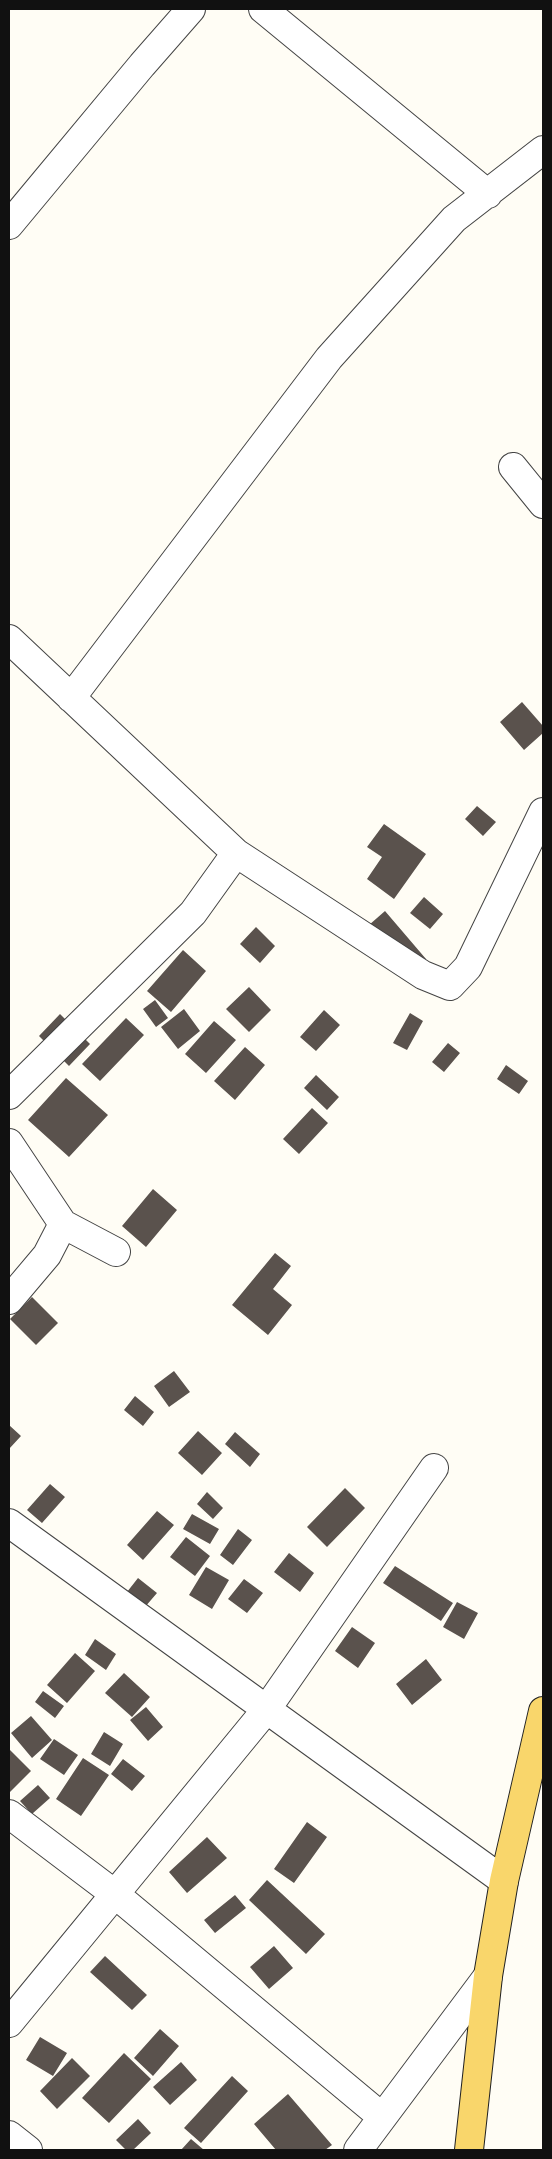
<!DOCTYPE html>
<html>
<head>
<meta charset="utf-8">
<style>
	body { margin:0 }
	#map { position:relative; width:552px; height:2159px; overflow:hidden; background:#fffdf5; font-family:Bitter,serif }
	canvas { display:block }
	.frame { position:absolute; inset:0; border:10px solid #111; pointer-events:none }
</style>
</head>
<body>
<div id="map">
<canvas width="552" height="2159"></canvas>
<div class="frame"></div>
</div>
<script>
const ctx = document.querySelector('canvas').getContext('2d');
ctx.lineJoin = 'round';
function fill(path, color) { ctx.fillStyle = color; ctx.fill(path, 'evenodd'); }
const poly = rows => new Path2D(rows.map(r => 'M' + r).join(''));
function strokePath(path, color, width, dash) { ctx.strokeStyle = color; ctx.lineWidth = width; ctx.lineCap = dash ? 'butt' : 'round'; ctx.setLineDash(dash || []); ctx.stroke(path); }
fill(poly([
	[522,702,543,726,543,733,524,750,500,722],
	[477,806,496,822,483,836,465,819],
	[384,824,426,854,394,899,367,879,382,857,367,847],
	[424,897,443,914,430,929,410,913],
	[385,911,426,959,410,973,369,925],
	[256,927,275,946,260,963,240,944],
	[183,950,206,971,171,1012,147,991],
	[249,987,271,1010,249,1032,226,1009],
	[155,1000,168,1018,156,1027,143,1009],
	[184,1009,200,1031,178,1049,161,1027],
	[324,1010,340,1025,316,1051,300,1037],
	[410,1013,423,1021,407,1050,393,1043],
	[60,1014,90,1044,69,1066,39,1036],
	[126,1018,144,1035,100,1081,82,1064],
	[214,1021,236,1040,206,1073,185,1054],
	[448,1043,460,1053,444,1072,432,1062],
	[245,1047,265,1065,235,1100,214,1081],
	[506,1065,528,1081,519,1094,497,1079],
	[316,1075,339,1097,327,1110,304,1088],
	[66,1078,108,1115,69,1157,28,1120],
	[312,1108,328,1123,299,1154,283,1139],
	[153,1189,177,1210,146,1247,122,1226],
	[275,1253,291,1266,273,1289,292,1305,268,1335,232,1305],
	[32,1297,58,1323,36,1345,10,1319],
	[174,1371,190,1392,169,1407,154,1386],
	[135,1396,154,1412,143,1426,124,1410],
	[9,1425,21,1436,9,1449],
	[198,1431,222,1453,202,1475,178,1453],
	[235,1432,260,1454,250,1467,225,1444],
	[50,1484,65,1497,42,1523,27,1510],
	[345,1488,365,1508,327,1547,307,1527],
	[207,1492,223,1508,213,1519,197,1504],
	[157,1511,174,1525,143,1560,127,1545],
	[192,1514,219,1529,210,1544,183,1529],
	[238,1529,252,1540,233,1565,220,1555],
	[186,1537,210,1556,195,1576,170,1557],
	[289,1553,314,1573,300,1592,274,1572],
	[395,1566,453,1603,441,1621,383,1583],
	[206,1567,229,1580,212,1609,189,1595],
	[138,1578,157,1593,145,1607,127,1592],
	[244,1579,263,1593,247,1613,228,1599],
	[457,1602,478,1613,464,1639,443,1627],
	[352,1627,375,1643,358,1668,335,1651],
	[95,1639,116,1654,106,1670,85,1655],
	[75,1653,95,1671,67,1703,47,1685],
	[426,1659,442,1680,412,1705,396,1684],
	[124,1673,150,1697,132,1717,105,1693],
	[43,1691,64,1706,55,1718,35,1702],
	[146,1707,163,1727,148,1741,130,1720],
	[31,1716,52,1740,32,1758,11,1733],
	[104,1732,123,1744,110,1766,91,1754],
	[54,1739,78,1755,64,1775,40,1759],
	[9,1749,31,1771,9,1793],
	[83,1758,109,1775,81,1816,56,1799],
	[123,1759,145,1776,132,1791,111,1774],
	[38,1785,50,1798,32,1814,20,1801],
	[307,1822,327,1837,294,1883,274,1869],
	[207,1837,227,1858,187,1893,169,1872],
	[267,1880,325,1934,306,1954,249,1900],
	[235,1895,246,1908,215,1933,204,1920],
	[274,1946,293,1968,269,1989,250,1967],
	[105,1956,147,1995,132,2010,90,1972],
	[160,2029,179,2046,153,2076,134,2058],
	[40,2037,67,2053,53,2076,26,2060],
	[124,2053,151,2079,109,2123,82,2098],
	[72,2058,90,2076,57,2109,40,2091],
	[181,2062,197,2080,170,2105,153,2087],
	[232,2076,248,2091,201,2143,184,2128],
	[288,2094,332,2145,325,2150,276,2150,254,2124],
	[138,2119,151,2133,133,2150,126,2150,116,2140],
	[191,2139,204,2150,181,2150]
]), '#5a524d');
const minor = poly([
	[263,9,488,194],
	[9,225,142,65,191,9],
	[513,467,543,504],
	[9,639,236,853,423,975,450,986,468,967,543,812],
	[71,698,329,358,454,219,543,150],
	[9,1095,193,913,236,853],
	[9,1143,63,1224,116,1252],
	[9,1300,47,1255,63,1224],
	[9,1523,504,1881],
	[9,1814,116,1895,382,2117],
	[9,2023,266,1710,434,1468],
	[9,2135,28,2150],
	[358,2150,488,1976]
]);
const primary = poly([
	[469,2150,488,1976,504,1881,543,1711]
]);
strokePath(minor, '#444', 30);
strokePath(primary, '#222', 30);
strokePath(minor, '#fff', 28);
strokePath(primary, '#f9d66b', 28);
</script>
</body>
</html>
